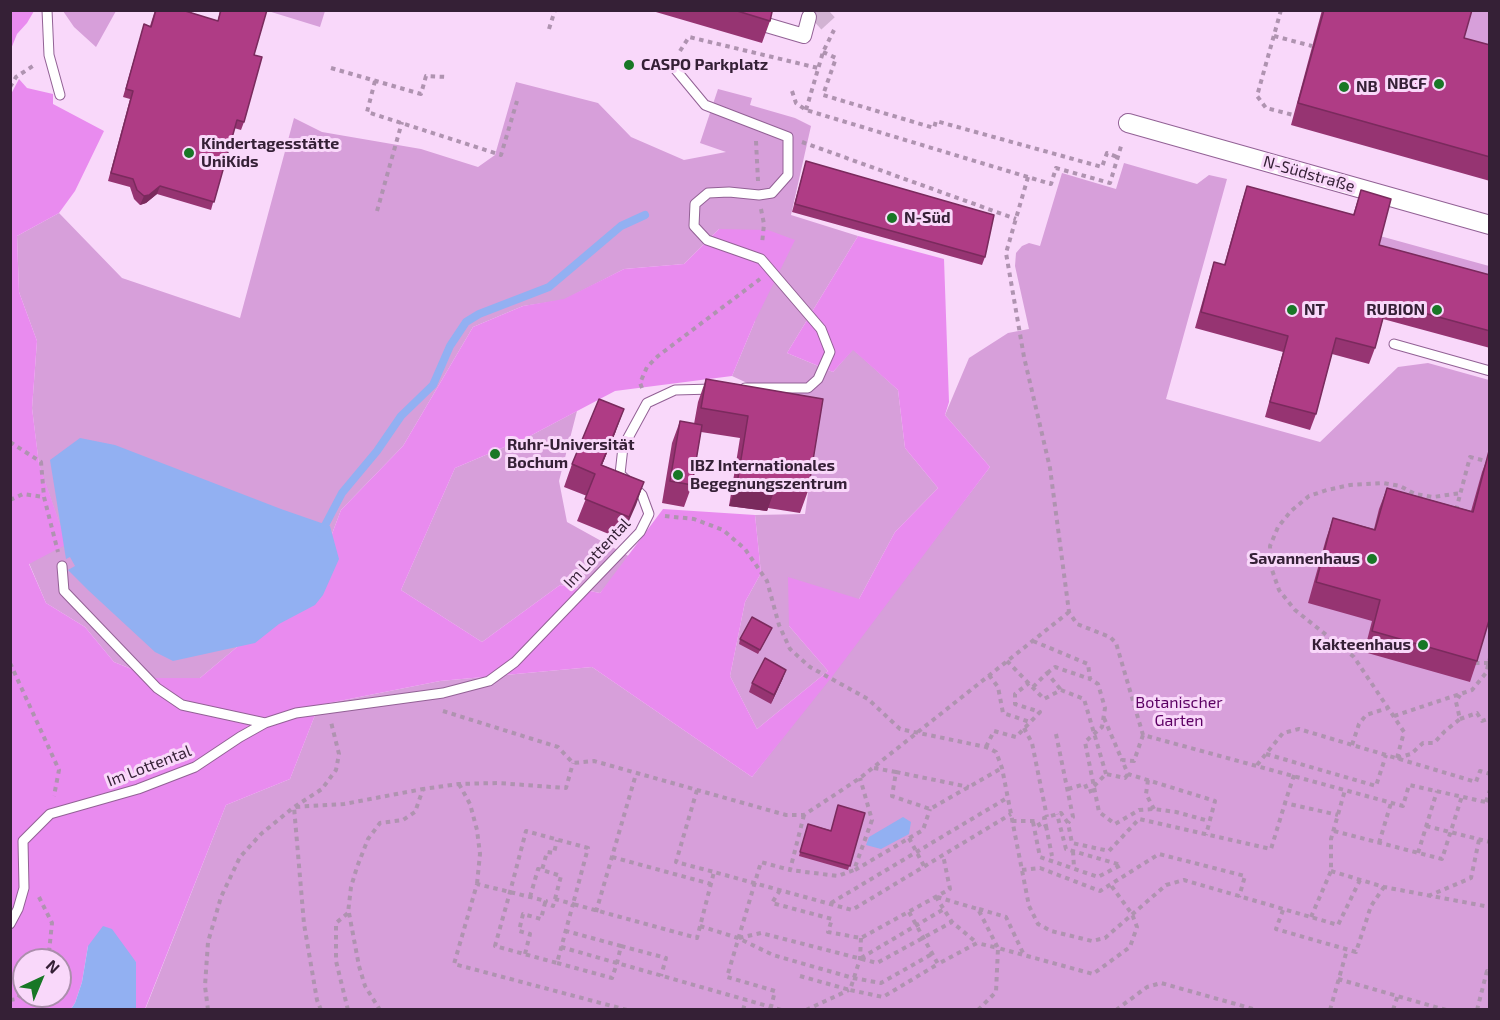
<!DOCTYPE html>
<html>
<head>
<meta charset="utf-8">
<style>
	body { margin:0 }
	#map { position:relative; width:1500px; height:1020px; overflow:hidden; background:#f9d8fa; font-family:"Exo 2",sans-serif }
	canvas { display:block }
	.frame { position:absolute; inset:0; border:12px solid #352036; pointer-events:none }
	.north { position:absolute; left:12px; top:948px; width:60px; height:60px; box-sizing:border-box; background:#f9d8fa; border:2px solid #ab8eac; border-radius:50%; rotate:44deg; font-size:16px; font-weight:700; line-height:24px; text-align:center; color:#352036 }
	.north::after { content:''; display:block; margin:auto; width:21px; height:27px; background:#187726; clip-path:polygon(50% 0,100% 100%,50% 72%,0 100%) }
</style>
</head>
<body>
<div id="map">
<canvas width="1500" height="1020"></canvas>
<div class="frame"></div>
<div class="north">N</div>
</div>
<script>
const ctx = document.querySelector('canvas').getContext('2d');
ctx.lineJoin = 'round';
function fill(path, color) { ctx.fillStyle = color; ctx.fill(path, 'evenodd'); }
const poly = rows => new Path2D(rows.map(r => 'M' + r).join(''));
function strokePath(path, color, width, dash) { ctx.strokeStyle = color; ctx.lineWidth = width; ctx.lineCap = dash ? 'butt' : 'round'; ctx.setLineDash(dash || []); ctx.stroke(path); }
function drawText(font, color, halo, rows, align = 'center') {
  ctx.font = font + ' "Exo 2",sans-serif'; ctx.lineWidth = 6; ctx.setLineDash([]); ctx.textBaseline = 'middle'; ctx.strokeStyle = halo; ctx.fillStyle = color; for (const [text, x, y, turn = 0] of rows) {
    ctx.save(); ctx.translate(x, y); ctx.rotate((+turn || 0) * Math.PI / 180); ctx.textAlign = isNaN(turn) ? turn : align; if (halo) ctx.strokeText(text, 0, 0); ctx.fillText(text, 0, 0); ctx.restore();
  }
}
fill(poly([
	[63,11,116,11,96,47,74,27],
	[268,11,325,11,320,27],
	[1470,11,1489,11,1489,69,1456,59],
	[516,82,598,103,631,137,684,160,726,152,700,143,718,89,752,98,750,105,795,118,811,126,791,215,858,236,787,353,833,372,853,349,898,390,905,448,938,488,895,532,859,599,789,626,828,671,757,729,730,676,745,602,761,573,755,515,805,514,819,416,732,376,755,321,719,229,684,264,624,269,564,300,523,306,473,327,403,446,341,510,307,600,237,647,200,678,154,678,114,662,85,627,46,603,29,563,66,543,39,465,32,408,37,341,19,292,17,236,59,213,122,278,240,318,294,118,322,132,421,149,478,167,495,155],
	[1124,163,1197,184,1209,175,1227,179,1166,399,1320,442,1398,367,1428,363,1489,380,1489,1009,145,1010,226,805,290,779,319,705,440,681,592,667,752,777,990,467,945,415,969,358,1008,333,1029,329,1015,266,1016,253,1022,246,1029,243,1040,246,1062,173,1116,189],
	[1380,236,1489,266,1489,292,1373,260],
	[577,411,559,481,567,522,632,558,600,593,560,585,482,642,401,590,455,468,528,437]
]), '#d79fda');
fill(poly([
	[11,10,34,11,27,23,17,34,11,49],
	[19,79,27,88,53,94,53,104,104,131,75,191,59,213,17,236,19,292,37,341,32,408,39,464,67,544,29,564,46,603,85,627,114,662,154,678,200,678,237,647,307,600,341,510,403,446,473,327,523,306,564,299,624,269,684,264,719,229,768,230,795,240,755,321,732,376,615,391,528,437,455,468,401,590,482,642,560,585,600,593,663,509,755,515,761,573,745,602,730,676,757,729,828,671,789,626,788,577,859,599,895,532,938,488,905,448,898,390,853,350,833,372,787,353,858,236,944,259,949,402,945,415,990,467,831,678,752,777,592,667,440,681,319,705,290,779,226,805,145,1009,136,1009,136,962,88,946,82,982,75,1003,71,1009,11,1010,10,96],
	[24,960,60,960,60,996,24,996]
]), '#e98bef');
fill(poly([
	[80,438,115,445,281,509,330,526,339,559,323,595,315,605,279,624,255,643,173,661,155,652,88,590,68,570,75,566,70,557,66,559,50,460],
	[903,817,911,822,909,834,881,849,866,845,869,837],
	[103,926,112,929,136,962,136,1009,71,1009,75,1003,82,982,88,946]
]), '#92b0f2');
strokePath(poly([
	[321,533,342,493,377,451,401,416,433,385,450,346,466,322,479,314,549,287,621,226,645,215]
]), '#92b0f2', 8);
strokePath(poly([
	[816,10,834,30]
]), '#d2b3d3', 18, [18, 9]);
const service = poly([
	[47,10,49,55,60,95],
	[671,64,705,105,788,137,788,175,772,193,759,195,729,192,708,193,695,204,694,226,707,240,761,259,821,329,830,352,818,379,808,388,745,388],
	[1394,344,1490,371],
	[62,566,64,591,157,688,182,705,265,723],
	[10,924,18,909,24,888,23,841,50,814,138,789,195,767,240,737,265,723,296,713,443,693,489,681,515,662,640,532,649,514,642,495,620,474,623,447,647,403,675,390,713,389]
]);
const pedestrian = poly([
	[756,10,753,21,804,36,809,17]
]);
const minor = poly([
	[1128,123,1490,225]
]);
strokePath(service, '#926195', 11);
strokePath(pedestrian, '#926195', 16);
strokePath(minor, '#926195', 20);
strokePath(poly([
	[1281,10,1257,96,1266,108,1297,116],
	[549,29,555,10],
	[1274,36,1312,46],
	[680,51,689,37,818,68],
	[823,52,836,58,823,95,934,128,936,121,1102,167,1107,153,1117,157],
	[331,68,421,94,426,76,447,77],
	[375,81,367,112,501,155,517,101],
	[10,87,16,77,36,64],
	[792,91,796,103,806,110,1051,184,1056,168,1110,183,1122,143],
	[806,110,823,52,834,30],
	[756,141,758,181],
	[802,142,1016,219],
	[1028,177,1006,253,1024,357,1050,468,1069,612,1077,624,1110,637,1116,643,1143,735,1403,806,1409,785,1490,803],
	[761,209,764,224,762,244],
	[377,211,402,122],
	[642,388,640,383,647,367,658,356,760,279],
	[10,442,41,462,44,497,58,552],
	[10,500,23,494,44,497],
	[1456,510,1470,457,1490,462],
	[665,516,694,519,723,530,745,549,767,581,779,625,790,649,810,667,868,699,900,729,986,747,996,752,1002,768,1029,906,1038,924,1051,931,1092,941,1105,938,1166,885,1184,880,1338,925,1360,880],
	[1033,641,1088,664,1090,679,1098,684,1105,708,1102,727,1085,742,1099,812,1115,824,1139,810,1154,809,1176,812,1209,821],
	[1007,661,1044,699,1061,690,1084,699,1106,774],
	[10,663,59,770,54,796],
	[1475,663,1488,663],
	[1047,673,1055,667,1090,679],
	[989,675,998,687,1003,713,1030,722],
	[1033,687,1047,673,1061,690],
	[443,711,558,747,573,763,594,761,786,815,804,815,860,778,1069,612],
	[1394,716,1472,690,1486,673,1490,658],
	[1104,718,1122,760],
	[1460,719,1477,713,1482,721,1490,718],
	[1024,728,1032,743,1047,817],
	[1056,734,1073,817,1068,823],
	[1143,735,1134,761,1122,760,1128,774,1215,801,1206,835],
	[1352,745,1359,724,1366,715,1388,708],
	[986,747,994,731,1016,737,1040,712,1015,704,1015,694,1029,683],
	[1266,754,1376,786,1386,755],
	[1397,758,1404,732,1354,657,1295,610,1279,590,1271,567,1270,546,1278,527,1291,511,1309,496,1327,490,1350,485,1383,483,1400,486,1415,494,1433,497,1461,493],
	[1397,758,1411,754,1423,743,1434,743,1445,731,1460,719,1456,702,1460,695],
	[1257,765,1283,733,1299,729,1476,782,1480,771,1490,774],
	[874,768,896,772,892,796,930,809,1002,768],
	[896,772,969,787],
	[1294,775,1285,803,1338,815],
	[1148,780,1146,794,1154,809],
	[459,784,470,804,477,830,480,854,477,884],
	[1094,786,1106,774,1125,778,1128,774],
	[1068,789,1085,784,1088,792,1094,790],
	[697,790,676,862,714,872],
	[1486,802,1490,790],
	[804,815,790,870,838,876,854,870,872,820,860,778],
	[1012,821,1037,821,1041,828,1046,826,1044,818,1061,813,1068,823,1072,843,1109,851,1139,819,1271,849,1285,803],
	[1033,822,1040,857,1098,877,1121,865,1066,849,1057,814],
	[1046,826,1052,856],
	[1426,826,1490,842],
	[1334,831,1442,859,1462,796],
	[909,838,924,866],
	[1379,843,1391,803],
	[1073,851,1074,868],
	[1418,853,1437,791],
	[612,857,711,884],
	[855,870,923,830,930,809],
	[1022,870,1040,868,1100,891,1159,854,1245,876,1239,897],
	[1331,871,1384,887,1490,907],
	[780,890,772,903,832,919,828,932,861,938,950,889,943,855],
	[1428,896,1471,878,1479,840],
	[39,897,52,923,49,952,45,960],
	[530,897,538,869,542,870],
	[937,897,978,909,998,948,977,943],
	[555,899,561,876,542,870,547,852,554,853,557,840],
	[831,903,1007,798],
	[979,909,1006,917,1024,955],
	[1283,910,1276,929,1356,952,1371,906,1384,887],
	[596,912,636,774],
	[909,912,938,964,977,943,952,922,936,897],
	[349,913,359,966,365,986,380,1010],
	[1311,917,1331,871,1331,839,1345,790],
	[700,926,738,938,773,955,853,978,881,983,932,954],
	[739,938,761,933,877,963,952,922],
	[861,938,860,959,850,990,883,997,938,964],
	[621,946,666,958,661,976],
	[561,947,771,1007,770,1010],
	[525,954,530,934,519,931,523,914,541,919,545,903],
	[861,958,944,909],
	[557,963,612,978,617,963,621,946,566,931],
	[800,976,850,990],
	[1338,979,1446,1010],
	[10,1000,17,999,24,990],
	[208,1010,205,986,208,942,221,897,240,857,261,834,294,807,322,789,336,770,339,754,331,722],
	[321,1010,317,1000,304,924,294,807,344,804,423,789],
	[348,1010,336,961,336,923,348,913,351,887,357,867,368,839,380,823,403,820,415,812,423,789,459,784,498,783,566,788,573,763],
	[627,1010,454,964,477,884,510,892,546,901,545,903,553,906,555,899,573,904,557,963,495,946,510,892,526,831,588,848,573,904,697,938,714,872,852,910,1011,814],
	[743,1010,746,1000],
	[781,1010,771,1007,775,991,727,977,761,862,790,870],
	[806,1010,849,990],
	[978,1010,996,992,998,948,1093,974,1130,947,1137,927,1132,914,1110,884],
	[1116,1010,1147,987,1161,983,1257,1010],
	[1330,1010,1347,950],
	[1393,1010,1398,995],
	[1477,1010,1487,971,1490,972]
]), '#af93b0', 4, [4.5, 4.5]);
strokePath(service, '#fff', 9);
strokePath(pedestrian, '#fff', 14);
strokePath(minor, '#fff', 18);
fill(poly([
	[155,10,182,10,218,21,220,10,267,10,254,55,244,122,241,130,234,128,211,210,157,194,146,203,140,205,134,199,130,187,108,181,130,99,123,97,144,24,150,26],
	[649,10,771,10,770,21,762,43],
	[1322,10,1472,10,1464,38,1490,45,1490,181,1291,125],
	[806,161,985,257,982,265,792,212],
	[1247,186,1353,215,1361,190,1379,245,1490,275,1490,348,1383,319,1375,348,1369,364,1332,354,1316,414,1310,430,1265,417,1283,352,1195,328,1209,278,1214,262,1224,265,1242,201],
	[706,379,823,399,808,491,800,513,768,508,767,511,729,506,740,438,701,432,692,485,684,507,662,503,672,443,680,421,694,424,698,402],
	[616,431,602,465,644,482,621,539,577,521,587,496,564,487,572,464],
	[1490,451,1477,661,1470,682,1364,652,1372,621,1308,603,1326,539,1333,518,1374,529,1379,509,1387,488,1471,511,1482,472],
	[770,632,758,654,739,644,740,639],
	[783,678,771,704,749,692,752,683],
	[865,813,848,870,799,856,808,824,830,830]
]), '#963472');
fill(poly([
	[160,186,157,194,146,203,140,205,144,196],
	[624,409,616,431,593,487,601,465],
	[644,482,636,505,621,539,629,517],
	[737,484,775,489,767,511,729,506],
	[786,670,783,678,771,704,774,695]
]), '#7a2a5d');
const building = poly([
	[156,10,182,10,218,21,221,10,267,10,254,55,262,57,244,122,237,120,214,202,160,186,149,195,144,196,137,190,133,179,111,173,133,91,126,89,144,24,151,27,156,10],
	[734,10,769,10,772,12,770,21,734,10],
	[1324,10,1472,10,1464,38,1490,45,1490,157,1298,103,1324,10],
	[806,161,994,215,985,257,795,204,806,161],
	[1247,186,1354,215,1361,190,1391,199,1379,245,1490,275,1490,331,1387,303,1375,348,1336,338,1316,414,1270,402,1288,336,1201,312,1214,262,1225,265,1247,186],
	[706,379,823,399,808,491,776,486,775,489,737,484,748,416,701,408,706,379],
	[599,399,624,409,601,465,644,482,629,517,585,499,595,474,572,464,599,399],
	[680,421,702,425,692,485,670,481,680,421],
	[1489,451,1490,617,1477,661,1372,631,1380,600,1316,582,1333,518,1375,530,1387,488,1473,512,1489,451],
	[752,617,772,628,760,650,740,639,752,617],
	[765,658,786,670,774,695,752,683,765,658],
	[838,805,865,813,850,866,800,852,808,824,831,831,838,805]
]);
fill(building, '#af3c85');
strokePath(building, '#7a2a5d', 1.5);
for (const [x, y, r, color] of [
	[629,65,6,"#187726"],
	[1439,84,6,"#187726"],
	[1344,87,6,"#187726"],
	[189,153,6,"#187726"],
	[892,218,6,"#187726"],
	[1292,310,6,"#187726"],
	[1437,310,6,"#187726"],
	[495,454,6,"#187726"],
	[678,475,6,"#187726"],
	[1372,559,6,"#187726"],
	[1423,645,6,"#187726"]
]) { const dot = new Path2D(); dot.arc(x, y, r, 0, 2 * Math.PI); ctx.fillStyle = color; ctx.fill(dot); strokePath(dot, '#f9d8fa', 2); }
drawText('bold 16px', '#352036', '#f9d8fa', [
	["CASPO Parkplatz",641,65],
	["NBCF",1427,84,"right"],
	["NB",1356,87],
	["Kindertagesstätte",201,144],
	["UniKids",201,162],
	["N-Süd",904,218],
	["NT",1304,310],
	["RUBION",1425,310,"right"],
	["Ruhr-Universität",507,445],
	["Bochum",507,463],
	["IBZ Internationales",690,466],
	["Begegnungszentrum",690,484],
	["Savannenhaus",1360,559,"right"],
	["Kakteenhaus",1411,645,"right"]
], 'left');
drawText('16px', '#352036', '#f9d8fa', [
	["N-Südstraße",1309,174,16],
	["Im Lottental",597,553,-47],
	["Im Lottental",149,766,-21]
]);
drawText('16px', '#5c0063', '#f9d8fa', [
	["Botanischer",1179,703],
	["Garten",1179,721]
]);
</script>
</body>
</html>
